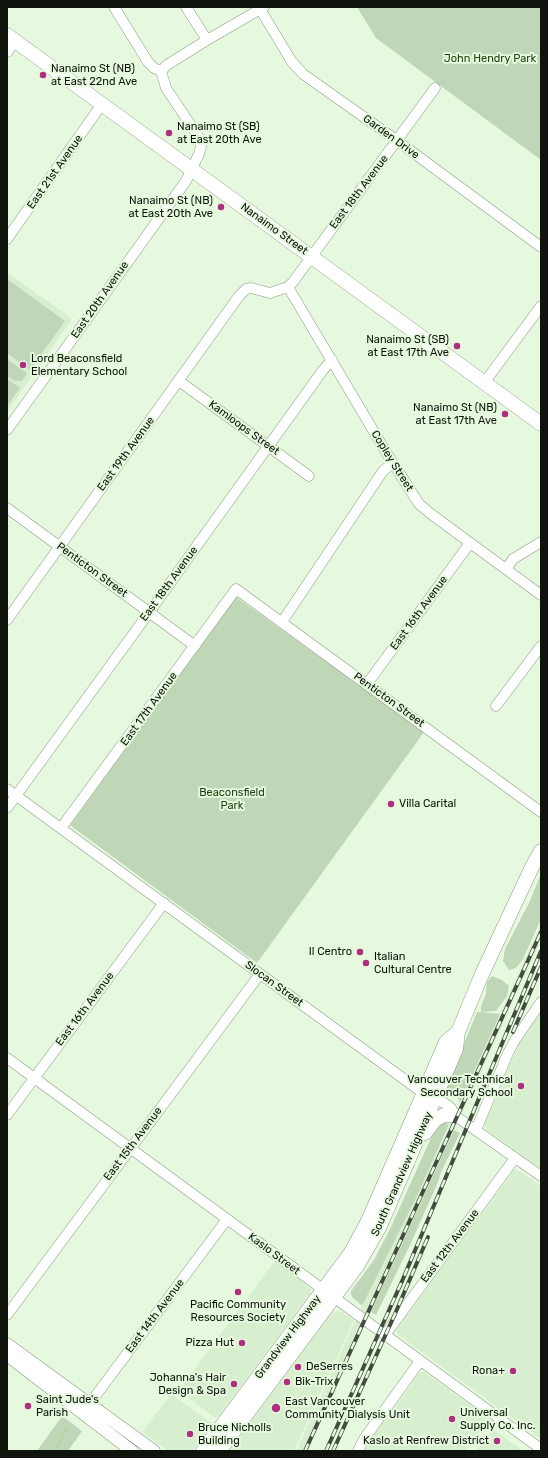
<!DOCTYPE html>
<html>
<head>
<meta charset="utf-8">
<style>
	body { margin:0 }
	#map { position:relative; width:548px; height:1458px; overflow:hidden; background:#e6f9df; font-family:Rubik,sans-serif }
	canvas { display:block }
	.frame { position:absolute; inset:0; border:8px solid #0e140b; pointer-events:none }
</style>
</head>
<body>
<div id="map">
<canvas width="548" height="1458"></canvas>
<div class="frame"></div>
</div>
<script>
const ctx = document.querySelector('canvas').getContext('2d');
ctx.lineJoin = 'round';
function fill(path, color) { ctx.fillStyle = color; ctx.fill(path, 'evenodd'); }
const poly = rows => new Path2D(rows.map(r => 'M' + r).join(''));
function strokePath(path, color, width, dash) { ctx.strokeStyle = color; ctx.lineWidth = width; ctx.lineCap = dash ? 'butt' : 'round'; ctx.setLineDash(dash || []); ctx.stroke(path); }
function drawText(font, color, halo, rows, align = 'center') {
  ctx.font = font + ' Rubik,sans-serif'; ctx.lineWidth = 4; ctx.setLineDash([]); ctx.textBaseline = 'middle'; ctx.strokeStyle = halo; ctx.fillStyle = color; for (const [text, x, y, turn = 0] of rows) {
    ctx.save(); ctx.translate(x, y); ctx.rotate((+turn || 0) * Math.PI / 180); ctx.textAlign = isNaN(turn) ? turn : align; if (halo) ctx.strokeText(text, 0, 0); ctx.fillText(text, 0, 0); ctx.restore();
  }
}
fill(poly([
	[7,272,72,319,7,412],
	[541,924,541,940,308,1451,296,1451,363,1304,418,1194],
	[541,1007,541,1169,487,1130,484,1125,513,1056,519,1044,530,1028,529,1024],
	[515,1170,520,1171,541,1186,541,1439,397,1334,397,1329,513,1171],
	[276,1262,309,1287,311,1290,310,1294,218,1417,214,1417,181,1392,181,1388,273,1263],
	[335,1311,342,1312,354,1320,294,1451,229,1451,331,1313],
	[421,1372,424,1372,489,1419,465,1451,365,1451,374,1435,413,1383,413,1380],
	[171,1394,213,1424,193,1451,168,1451,142,1432],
	[493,1429,523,1451,476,1451]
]), '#d8efcf');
fill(poly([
	[357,7,541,7,541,160,376,38],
	[7,279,65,321,30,370,7,353],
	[7,359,27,373,22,381,15,381,7,376],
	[7,379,20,388,7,406],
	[236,597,424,732,257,963,71,826,71,824],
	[541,874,541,919,523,959,516,968,509,970,503,961,505,949,529,903],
	[492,976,502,980,509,986,507,996,496,1011,481,1012,500,1014,460,1102,457,1097,447,1093,448,1083,477,1012,481,1012,481,1006,486,994,487,982],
	[441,1122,449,1124,418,1194,363,1304,361,1305,352,1297,351,1294,351,1291,374,1260,390,1229,436,1127],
	[454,1130,460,1133,441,1172,438,1182,411,1243,376,1315,371,1312],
	[62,1416,82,1431,68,1451,37,1451]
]), '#bfd6b7');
strokePath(poly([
	[55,1451,67,1428]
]), '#b2d6a4', 2.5);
const minor = poly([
	[114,7,148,62,154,68,161,71],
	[186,7,207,40],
	[260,9,292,62,303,74,392,137,541,247],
	[161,71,167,65,207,40,264,7],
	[7,239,102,104],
	[288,287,386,452,419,504,431,514,541,595],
	[179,381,309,476],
	[484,383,541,306],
	[7,430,186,181,199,154,201,146,200,139,166,88,161,71],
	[7,508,195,646],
	[506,569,513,559,541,542],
	[7,620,239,296,246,289,251,288,270,293,288,287,293,282,435,88],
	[282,622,383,471,393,463],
	[367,684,470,543],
	[496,706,541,646],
	[7,789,434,1101,443,1102,451,1108,454,1115,541,1176],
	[7,808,145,618,323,370,332,360],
	[61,828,236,589,541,812],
	[7,1058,541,1449],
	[7,1115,164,903],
	[476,1130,508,1053,515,1040,541,1002],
	[7,1315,260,974],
	[385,1335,515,1158],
	[85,1410,227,1219],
	[358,1451,364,1439,420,1361]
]);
const tertiary = poly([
	[7,51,14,40],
	[7,1344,154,1451],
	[7,1355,132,1451]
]);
const secondary = poly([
	[7,35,541,424],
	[425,1133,435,1120,444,1115,454,1115],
	[203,1451,350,1254,368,1221,446,1042,458,1032],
	[219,1451,357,1266,380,1226,456,1049,458,1032,482,974,532,867,541,851]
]);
strokePath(minor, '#899a83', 11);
strokePath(tertiary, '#899a83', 13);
strokePath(secondary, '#899a83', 15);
strokePath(minor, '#fff', 10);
strokePath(tertiary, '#fff', 12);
strokePath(secondary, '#fff', 14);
const rail = poly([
	[513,1032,541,967],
	[305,1451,541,932],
	[326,1451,403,1279,541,951],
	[333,1451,395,1314,428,1237]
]);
strokePath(rail, '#434c3f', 4);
strokePath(rail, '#e6f9df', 2.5, [8]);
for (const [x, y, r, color] of [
	[43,75,4,"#ae2f7d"],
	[169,133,4,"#ae2f7d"],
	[221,207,4,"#ae2f7d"],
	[457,346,4,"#ae2f7d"],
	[23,365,4,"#ae2f7d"],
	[505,414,4,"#ae2f7d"],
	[391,804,4,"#ae2f7d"],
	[360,952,4,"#ae2f7d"],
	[366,963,4,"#ae2f7d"],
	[521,1086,4,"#ae2f7d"],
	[238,1292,4,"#ae2f7d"],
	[242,1343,4,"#ae2f7d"],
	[298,1367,4,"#ae2f7d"],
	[513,1371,4,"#ae2f7d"],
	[287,1382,4,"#ae2f7d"],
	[234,1384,4,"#ae2f7d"],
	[28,1406,4,"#ae2f7d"],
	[276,1408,5,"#ae2f7d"],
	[452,1419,4,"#ae2f7d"],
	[190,1434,4,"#ae2f7d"],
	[497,1441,4,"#ae2f7d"]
]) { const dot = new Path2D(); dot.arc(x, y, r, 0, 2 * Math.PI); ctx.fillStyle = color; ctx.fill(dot); strokePath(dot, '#e6f9df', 1.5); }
drawText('11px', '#20420f', '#e6f9df', [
	["John Hendry Park",490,59],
	["Beaconsfield",232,793],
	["Park",232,806]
]);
drawText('11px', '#0e140b', '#e6f9df', [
	["Nanaimo St (NB)",51,69],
	["at East 22nd Ave",51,82],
	["Nanaimo St (SB)",177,127],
	["at East 20th Ave",177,140],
	["Nanaimo St (NB)",213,201,"right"],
	["at East 20th Ave",213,214,"right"],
	["Nanaimo St (SB)",449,340,"right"],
	["at East 17th Ave",449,353,"right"],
	["Lord Beaconsfield",31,359],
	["Elementary School",31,372],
	["Nanaimo St (NB)",497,408,"right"],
	["at East 17th Ave",497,421,"right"],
	["Villa Carital",399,804],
	["Il Centro",352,952,"right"],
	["Italian",374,957],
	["Cultural Centre",374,970],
	["Vancouver Technical",513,1080,"right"],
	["Secondary School",513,1093,"right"],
	["Pacific Community",238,1305,"center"],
	["Resources Society",238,1318,"center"],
	["Pizza Hut",234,1343,"right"],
	["DeSerres",306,1367],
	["Rona+",505,1371,"right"],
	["Johanna’s Hair",226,1378,"right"],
	["Design & Spa",226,1391,"right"],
	["Bik-Trix",295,1382],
	["Saint Jude's",36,1400],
	["Parish",36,1413],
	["East Vancouver",285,1402],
	["Community Dialysis Unit",285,1415],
	["Universal",460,1413],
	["Supply Co. Inc.",460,1426],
	["Bruce Nicholls",198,1428],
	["Building",198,1441],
	["Kaslo at Renfrew District",489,1441,"right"]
], 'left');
drawText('11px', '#0e140b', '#e6f9df', [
	["Garden Drive",391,137,36],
	["East 21st Avenue",55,172,-55],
	["East 18th Avenue",359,192,-53],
	["Nanaimo Street",274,229,36],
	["East 20th Avenue",100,300,-55],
	["Kamloops Street",244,428,36],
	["East 19th Avenue",126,454,-54],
	["Copley Street",392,461,58],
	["Penticton Street",92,570,36],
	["East 18th Avenue",169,584,-54],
	["East 16th Avenue",419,613,-54],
	["Penticton Street",389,700,36],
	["East 17th Avenue",149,709,-54],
	["Slocan Street",274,984,36],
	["East 16th Avenue",85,1009,-53],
	["East 15th Avenue",133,1144,-53],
	["South Grandview Highway",402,1174,-66],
	["East 12th Avenue",450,1246,-53],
	["Kaslo Street",274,1254,37],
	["East 14th Avenue",155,1316,-53],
	["Grandview Highway",288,1337,-53]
]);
</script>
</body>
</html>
